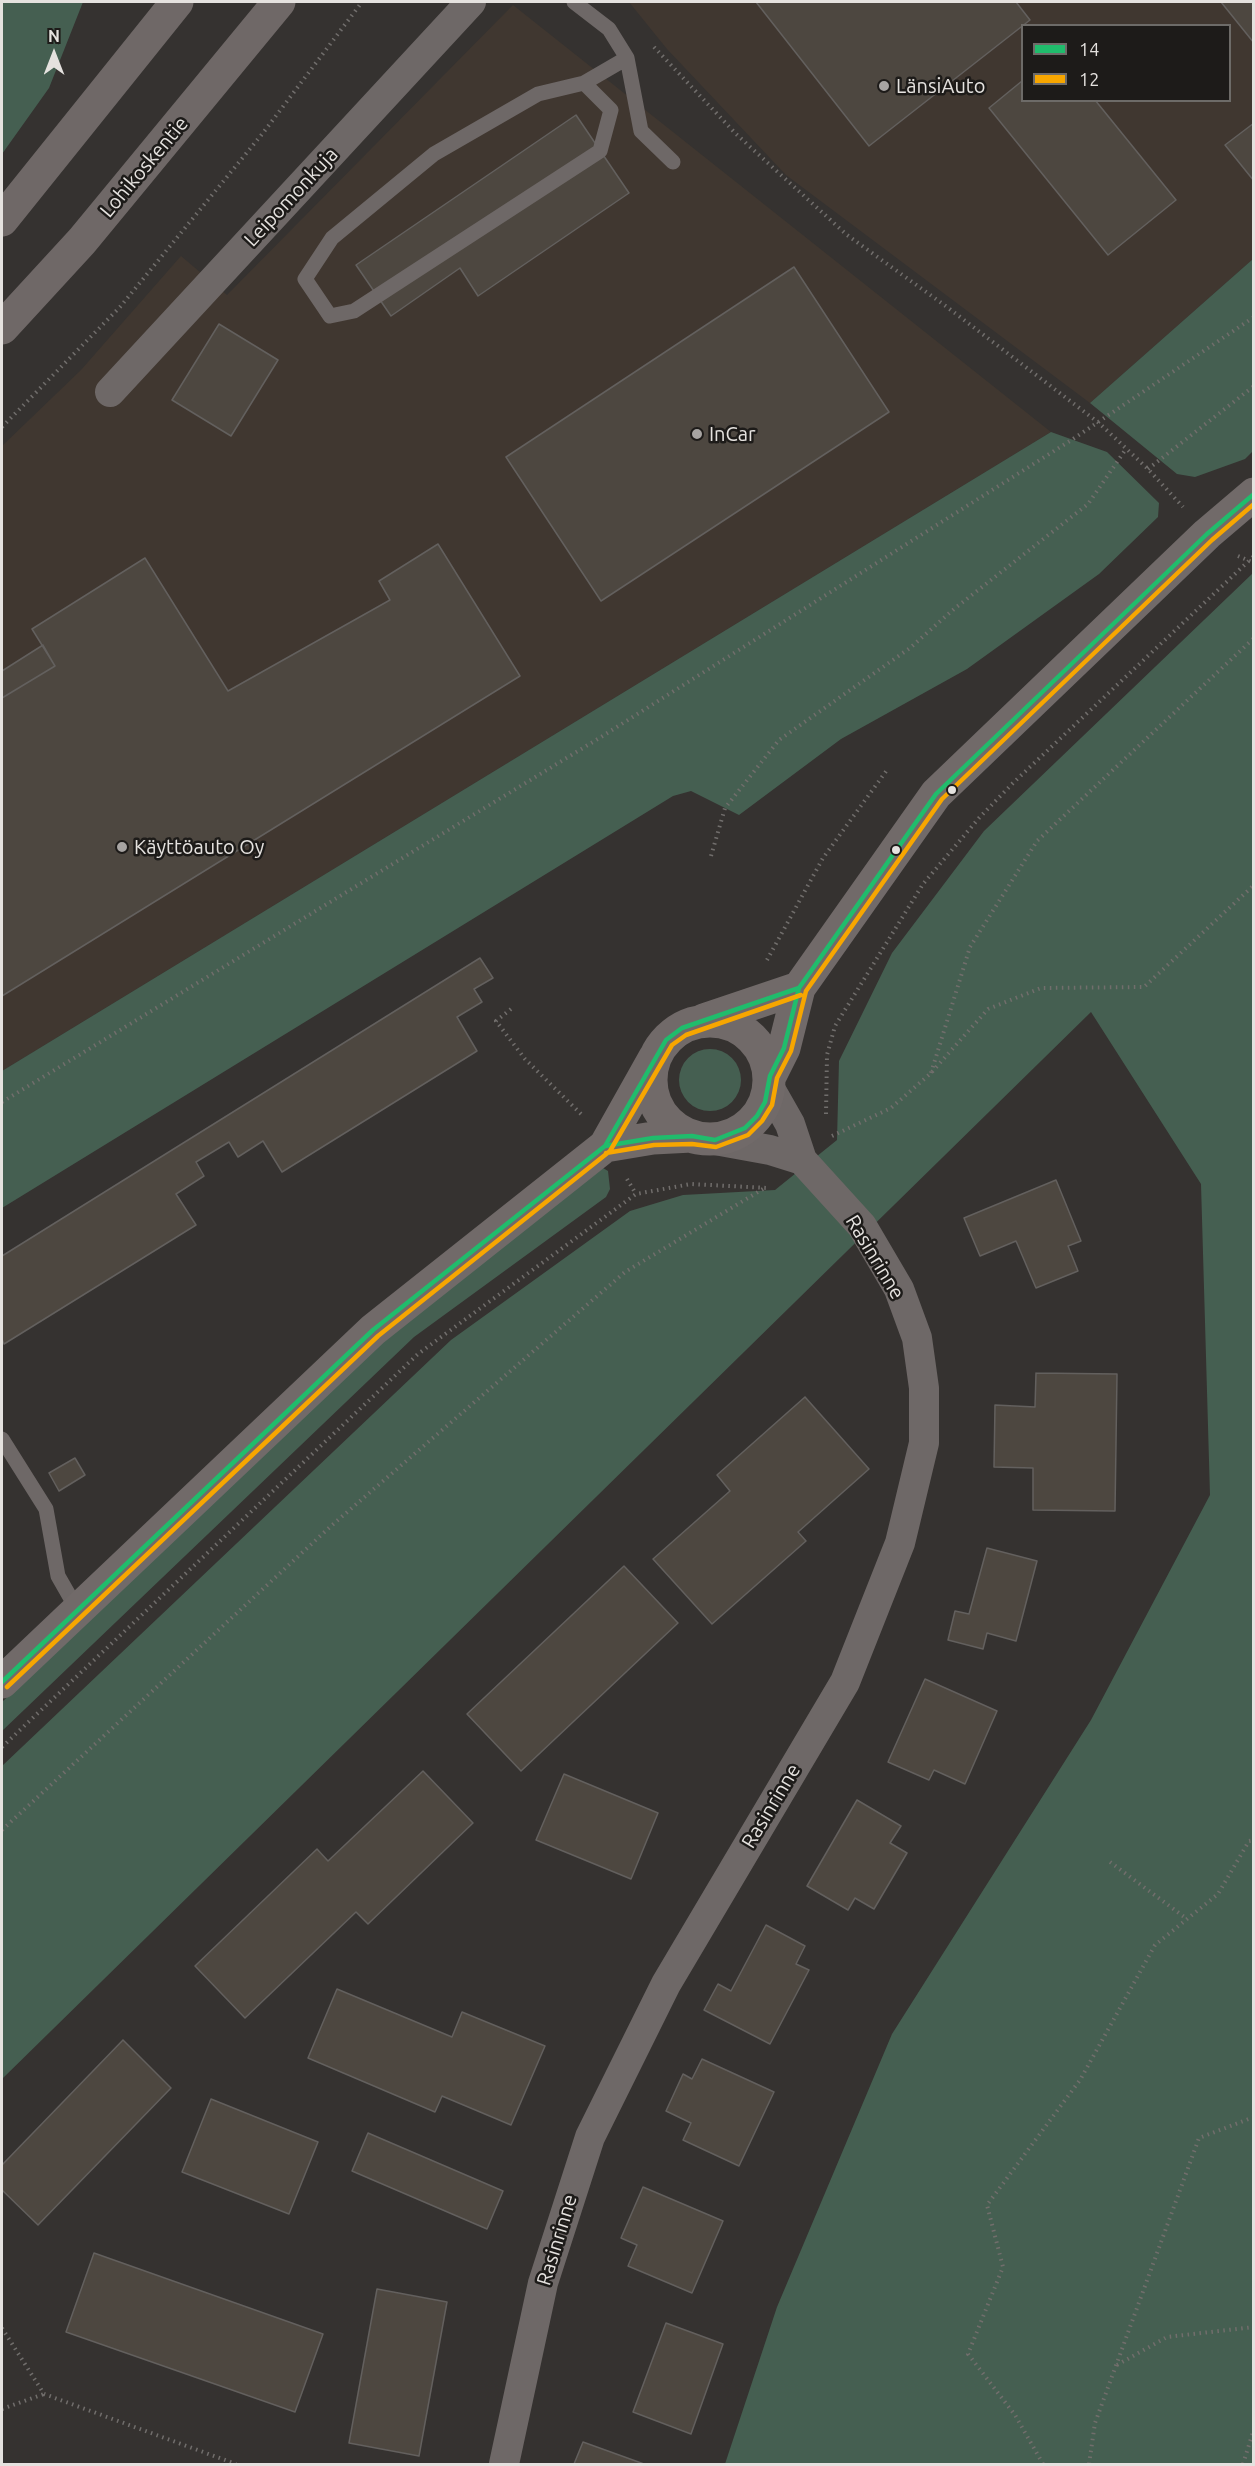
<!DOCTYPE html>
<html>
<head>
<meta charset="utf-8">
<style>
	body { margin:0 }
	#map { position:relative; width:1255px; height:2466px; overflow:hidden; background:#353230; font-family:Ubuntu,sans-serif }
	canvas { display:block }
	.frame { position:absolute; inset:0; border:3px solid #e5e2df; pointer-events:none }
	.legend { position:absolute; left:1021px; top:24px; width:210px; height:78px; box-sizing:border-box; background:#1d1b19; border:2px solid #6d6b68; margin:0; padding:8px 10px; list-style:none; font-size:18px; color:#e5e2df }
	.legend li { display:flex; align-items:center; gap:12px; height:30px }
	.legend b { width:30px; border:2px solid #6d6b68 }
	.north { position:absolute; left:24px; top:24px; width:60px; height:60px; -webkit-text-stroke:4px #1d1b19; paint-order:stroke; rotate:0deg; font-size:16px; font-weight:700; line-height:24px; text-align:center; color:#e5e2df }
	.north::after { content:''; display:block; margin:auto; width:21px; height:27px; background:#e5e2df; clip-path:polygon(50% 0,100% 100%,50% 72%,0 100%) }
</style>
</head>
<body>
<div id="map">
<canvas width="1255" height="2466"></canvas>
<div class="frame"></div>
<ul class="legend">
<li><b style="height:8px;background:#20bc6c"></b>14</li>
<li><b style="height:8px;background:#f7a600"></b>12</li>
</ul>
<div class="north">N</div>
</div>
<script>
const ctx = document.querySelector('canvas').getContext('2d');
ctx.lineJoin = 'round';
function fill(path, color) { ctx.fillStyle = color; ctx.fill(path, 'evenodd'); }
const poly = rows => new Path2D(rows.map(r => 'M' + r).join(''));
function strokePath(path, color, width, dash) { ctx.strokeStyle = color; ctx.lineWidth = width; ctx.lineCap = dash ? 'butt' : 'round'; ctx.setLineDash(dash || []); ctx.stroke(path); }
function drawText(font, color, halo, rows, align = 'center') {
  ctx.font = font + ' Ubuntu,sans-serif'; ctx.lineWidth = 5; ctx.setLineDash([]); ctx.textBaseline = 'middle'; ctx.strokeStyle = halo; ctx.fillStyle = color; for (const [text, x, y, turn = 0] of rows) {
    ctx.save(); ctx.translate(x, y); ctx.rotate((+turn || 0) * Math.PI / 180); ctx.textAlign = isNaN(turn) ? turn : align; if (halo) ctx.strokeText(text, 0, 0); ctx.fillText(text, 0, 0); ctx.restore();
  }
}
fill(poly([
	[629,2,1253,2,1253,259,1090,403,786,175,667,49],
	[1022,26,1230,26,1230,100,1022,100],
	[513,5,1051,432,2,1071,2,446,81,370,181,256,227,295]
]), '#403730');
fill(poly([
	[2,2,83,2,49,88,2,154],
	[1253,259,1253,451,1245,459,1195,477,1177,474,1090,403],
	[1051,432,1107,452,1159,503,1158,517,1099,574,967,669,841,739,739,815,691,791,673,796,2,1208,2,1071],
	[1253,573,1253,2464,725,2464,777,2307,892,2034,1091,1720,1210,1495,1201,1184,1091,1012,2,2079,2,1766,451,1340,630,1211,683,1195,775,1190,837,1140,839,1061,892,953,984,831],
	'679 1080a31 31 0 1 1 62 0a31 31 0 1 1-62 0Z',
	[603,1168,608,1171,610,1189,606,1197,414,1337,2,1731,2,1702,407,1318]
]), '#455f51');
const building = poly([
	[756,2,1016,2,1030,20,869,146,756,2],
	[1221,2,1254,2,1254,43,1221,2],
	[1022,81,1022,100,1095,100,1176,200,1108,255,989,108,1022,81],
	[576,115,629,193,478,296,460,268,391,316,356,265,576,115],
	[1254,123,1254,181,1225,145,1254,123],
	[794,267,889,412,601,601,506,457,794,267],
	[219,324,278,360,231,436,172,400,219,324],
	[438,544,520,676,2,996,2,698,55,666,32,629,145,558,228,691,390,600,379,581,438,544],
	[43,645,55,666,2,698,2,671,43,645],
	[480,958,493,978,474,989,482,1002,457,1017,477,1051,282,1172,263,1141,238,1157,229,1142,196,1162,204,1176,176,1194,196,1225,4,1344,2,1339,2,1256,480,958],
	[1056,1180,1081,1241,1068,1246,1078,1271,1036,1288,1016,1241,980,1256,964,1218,1056,1180],
	[1036,1373,1117,1374,1115,1511,1033,1510,1033,1468,994,1467,995,1405,1035,1407,1036,1373],
	[805,1397,869,1469,798,1532,806,1541,712,1624,653,1559,730,1491,717,1475,805,1397],
	[75,1458,85,1475,59,1491,49,1473,75,1458],
	[987,1548,1037,1561,1016,1641,987,1633,983,1649,948,1640,955,1611,969,1614,987,1548],
	[624,1566,678,1623,521,1771,467,1714,624,1566],
	[925,1679,997,1711,965,1784,934,1770,929,1780,888,1762,925,1679],
	[423,1771,473,1823,368,1924,356,1912,245,2018,195,1966,317,1849,328,1861,423,1771],
	[564,1774,658,1813,631,1879,536,1840,564,1774],
	[857,1800,901,1826,890,1843,907,1853,874,1909,855,1898,848,1910,807,1886,857,1800],
	[766,1925,805,1946,796,1964,809,1970,770,2044,704,2010,718,1984,731,1991,766,1925],
	[337,1989,452,2037,462,2012,545,2046,511,2125,442,2096,435,2112,308,2058,337,1989],
	[123,2040,171,2088,38,2225,2,2190,2,2165,123,2040],
	[702,2059,774,2092,739,2166,683,2140,691,2123,666,2111,683,2074,692,2079,702,2059],
	[211,2099,318,2142,289,2214,182,2172,211,2099],
	[368,2133,503,2191,487,2229,352,2171,368,2133],
	[643,2187,723,2221,692,2293,628,2266,637,2245,621,2238,643,2187],
	[94,2253,323,2334,295,2412,66,2332,94,2253],
	[377,2289,447,2302,419,2456,349,2443,377,2289],
	[666,2323,723,2344,691,2434,633,2412,666,2323],
	[583,2442,644,2464,574,2464,583,2442]
]);
fill(building, '#4d4740');
strokePath(building, '#63605e', 1.5);
strokePath(poly([
	[654,47,736,134,847,235,947,307,1099,423,1148,469,1183,507],
	[2,427,120,307,263,133,362,2],
	[1148,469,1254,386],
	[1238,556,1254,563],
	[711,856,725,808,779,740,910,648,954,609,1088,504,1126,449],
	[767,960,823,858,887,770],
	[511,1009,496,1021,525,1059,581,1114],
	[931,1073,970,947,1037,841,1254,638],
	[2,1102,601,737,1073,439,1254,317],
	[826,1114,827,1055,835,1026,923,884,979,818,1013,783,1254,556],
	[832,1136,891,1108,931,1073,988,1009,1041,988,1144,987,1254,885],
	[627,1179,636,1194],
	[2,1747,418,1354,636,1194,691,1184,768,1188],
	[2,1830,331,1526,625,1272,763,1189],
	[1110,1862,1187,1919],
	[2,2328,44,2394,236,2464],
	[1117,2365,1167,2337,1254,2327],
	[2,2409,44,2394],
	[1043,2464,1015,2415,968,2354,1003,2267,987,2205,1080,2080,1155,1945,1218,1894,1249,1841,1254,1840],
	[1089,2464,1095,2423,1199,2138,1254,2117],
	[1243,2464,1254,2429]
]), '#716e6c', 4, [1.5, 4.5]);
strokePath(poly([
	[574,2,609,29,627,58,641,131,673,162],
	[584,83,611,110,600,151,354,311,330,316,305,279,332,238,434,154,538,94,584,83],
	[584,83,627,58],
	[2,1439,46,1509,58,1576,78,1611]
]), '#6e6867', 15);
strokePath(poly([
	[110,392,471,2],
	[715,1140,770,1150,802,1160],
	[504,2464,543,2283,590,2137,666,1984,845,1682,900,1543,924,1443,924,1388,917,1338,899,1289,862,1226,802,1160,790,1124,769,1087]
]), '#6e6867', 30);
strokePath(poly([
	[704,1020,799,988],
	'651 1080a59 59 0 1 1 118 0a59 59 0 1 1-118 0Z',
	[770,1076,784,1048,799,988,936,794,1207,534,1254,494],
	[605,1146,653,1138,692,1136],
	[2,1682,373,1330,605,1146,655,1057]
]), '#716a69', 33);
strokePath(poly([
	[2,220,177,2],
	[2,328,82,241,279,2]
]), '#6f6867', 33);
strokePath(poly([
	[576,1169,605,1146,666,1040,682,1028,799,988,823,954],
	[2,1682,373,1330,605,1146,653,1138,692,1136,715,1140,745,1128,757,1116,765,1102,770,1076,784,1048,799,988,936,794,1207,534,1254,494]
]), '#20bc6c', 4.5);
strokePath(poly([
	[606,1153,654,1145,692,1144,716,1147,748,1135,762,1121,772,1105,777,1078,791,1051,806,991,942,799,1212,540,1254,504],
	[7,1687,378,1336,610,1151,672,1045,686,1035,801,995]
]), '#f7a600', 4.5);
for (const [x, y, r, color] of [
	[884,86,6,"#a7a4a2"],
	[697,434,6,"#a7a4a2"],
	[952,790,5,"#e5e2df"],
	[122,847,6,"#a7a4a2"],
	[896,850,5,"#e5e2df"]
]) { const dot = new Path2D(); dot.arc(x, y, r, 0, 2 * Math.PI); ctx.fillStyle = color; ctx.fill(dot); strokePath(dot, '#1d1b19', 2); }
drawText('20px', '#e5e2df', '#1d1b19', [
	["LänsiAuto",896,86],
	["InCar",709,434],
	["Käyttöauto Oy",134,847]
], 'left');
drawText('20px', '#e5e2df', '#1d1b19', [
	["Lohikoskentie",144,167,-50],
	["Leipomonkuja",291,197,-47],
	["Rasinrinne",875,1257,59],
	["Rasinrinne",771,1806,-59],
	["Rasinrinne",557,2240,-73]
]);
</script>
</body>
</html>
